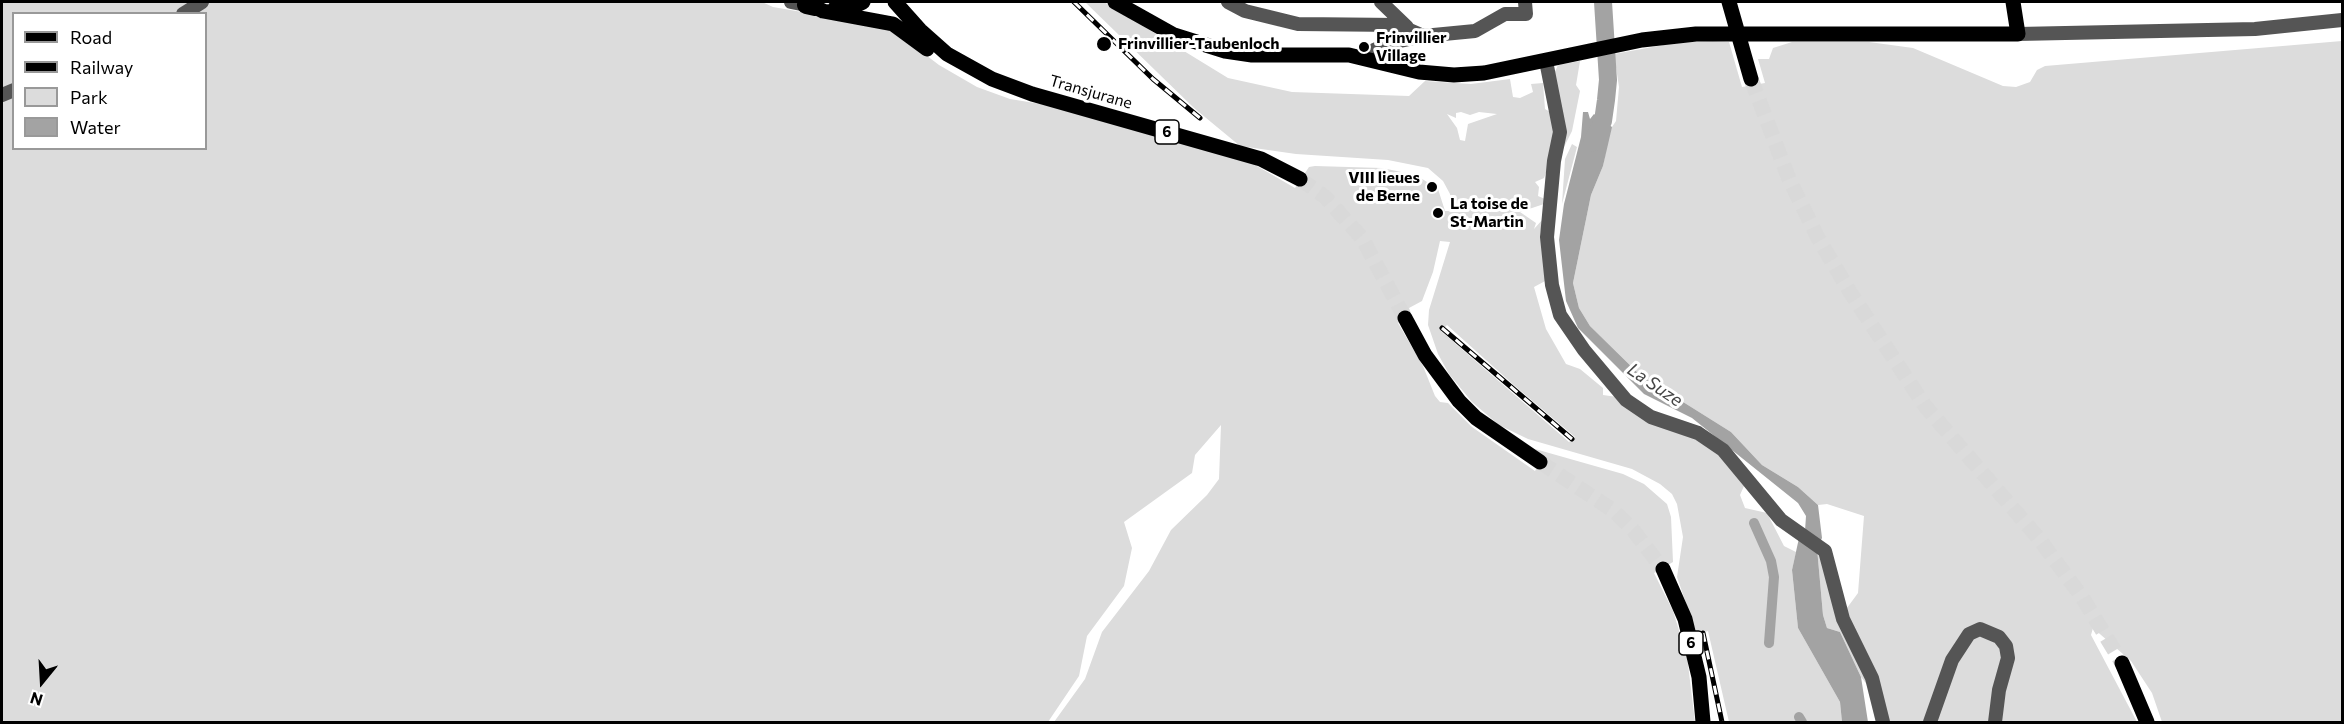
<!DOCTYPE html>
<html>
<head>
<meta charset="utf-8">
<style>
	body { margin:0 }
	#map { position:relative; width:2344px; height:724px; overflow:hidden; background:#fff; font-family:Commissioner,sans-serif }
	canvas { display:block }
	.frame { position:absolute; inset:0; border:3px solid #000; pointer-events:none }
	.legend { position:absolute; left:12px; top:12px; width:195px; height:138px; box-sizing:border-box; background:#fff; border:2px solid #999; margin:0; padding:8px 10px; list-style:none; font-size:18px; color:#000 }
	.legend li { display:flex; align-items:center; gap:12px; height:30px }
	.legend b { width:30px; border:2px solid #999 }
	.north { position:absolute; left:12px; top:652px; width:60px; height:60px; -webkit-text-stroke:4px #fff; paint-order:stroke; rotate:198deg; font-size:16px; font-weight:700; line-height:24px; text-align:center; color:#000 }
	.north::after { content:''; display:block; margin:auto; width:21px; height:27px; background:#000; clip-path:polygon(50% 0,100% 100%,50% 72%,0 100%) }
</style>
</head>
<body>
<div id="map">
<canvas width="2344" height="724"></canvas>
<div class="frame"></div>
<ul class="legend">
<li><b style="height:8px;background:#000"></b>Road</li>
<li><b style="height:8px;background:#000"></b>Railway</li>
<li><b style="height:16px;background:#dcdcdc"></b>Park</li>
<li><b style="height:16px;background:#a3a3a3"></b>Water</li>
</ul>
<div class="north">N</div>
</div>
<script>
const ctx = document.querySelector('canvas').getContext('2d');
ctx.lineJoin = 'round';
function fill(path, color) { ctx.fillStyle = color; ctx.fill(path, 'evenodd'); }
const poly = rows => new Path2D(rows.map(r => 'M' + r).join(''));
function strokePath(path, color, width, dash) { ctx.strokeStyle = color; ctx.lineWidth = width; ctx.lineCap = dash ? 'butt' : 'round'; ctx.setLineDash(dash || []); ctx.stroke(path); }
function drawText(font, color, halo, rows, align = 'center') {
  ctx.font = font + ' Commissioner,sans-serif'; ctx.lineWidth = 6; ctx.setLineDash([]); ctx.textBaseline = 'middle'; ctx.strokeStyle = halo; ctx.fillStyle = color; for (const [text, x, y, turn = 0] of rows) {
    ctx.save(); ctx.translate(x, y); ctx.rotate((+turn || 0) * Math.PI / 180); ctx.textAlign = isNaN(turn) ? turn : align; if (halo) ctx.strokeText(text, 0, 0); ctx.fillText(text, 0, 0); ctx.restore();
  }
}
fill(poly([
	[2,2,762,2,773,7,889,27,939,65,977,87,1010,99,1047,105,1250,162,1295,188,1309,167,1315,166,1382,168,1416,175,1438,189,1445,211,1452,211,1450,194,1443,181,1428,168,1388,160,1296,154,1240,146,1194,108,1085,2,1104,2,1228,78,1292,92,1409,96,1425,81,1471,84,1510,79,1513,97,1520,98,1533,92,1531,84,1543,83,1545,109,1557,116,1550,161,1544,178,1535,182,1539,187,1538,196,1545,199,1544,204,1520,212,1536,223,1534,229,1543,219,1540,234,1547,280,1534,287,1546,329,1566,364,1580,369,1603,388,1603,395,1617,397,1694,436,1719,453,1744,486,1740,495,1745,508,1767,513,1784,546,1796,552,1792,570,1798,628,1840,702,1842,722,1729,722,1708,631,1697,635,1677,577,1683,537,1677,504,1672,494,1660,484,1632,469,1528,439,1499,425,1472,402,1449,374,1438,354,1428,325,1429,310,1450,242,1440,241,1433,272,1422,301,1409,308,1412,316,1398,323,1423,366,1435,396,1440,402,1448,403,1472,427,1535,471,1543,457,1535,449,1623,474,1644,484,1667,504,1671,517,1673,562,1654,573,1673,611,1687,656,1695,722,1054,722,1085,679,1102,632,1149,571,1171,530,1207,495,1219,479,1221,425,1195,455,1192,473,1124,522,1132,548,1124,586,1087,636,1079,676,1048,722,2,722],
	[14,14,206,14,206,148,14,148],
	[1461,112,1470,115,1479,112,1497,114,1468,124,1465,141,1460,140,1457,128,1447,114,1456,118,1456,113],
	[1447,325,1516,387,1575,437,1569,442,1441,331],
	[1713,41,1729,42,1742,87,1765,83,1758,59,1769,59,1773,48,1792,42,1869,42,1913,48,2003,86,2016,87,2030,82,2037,70,2045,66,2342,41,2342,722,2162,722,2152,693,2131,661,2093,628,2091,635,2137,722,1880,722,1873,692,1861,677,1840,632,1827,628,1823,615,1817,548,1844,612,1858,593,1864,516,1827,504,1818,505,1798,487,1762,465,1731,432,1640,375,1590,326,1579,308,1573,283,1591,195,1603,166,1610,130,1616,121,1619,87,1614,54,1680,42],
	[1580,61,1576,85,1580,91,1572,131,1562,151,1554,74,1558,65],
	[1572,144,1577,147,1562,204,1565,159]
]), '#dcdcdc');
fill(poly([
	[1583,112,1588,112,1590,119,1594,114,1612,127,1603,166,1591,195,1573,283,1579,308,1590,326,1640,375,1731,432,1762,465,1798,487,1818,505,1822,538,1817,548,1823,615,1827,628,1840,632,1861,677,1868,722,1842,722,1840,702,1798,628,1792,570,1799,538,1805,531,1806,516,1798,503,1692,418,1644,394,1578,328,1566,301,1559,240,1564,204,1581,137]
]), '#a3a3a3');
strokePath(poly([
	[1754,523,1771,561,1774,577,1769,643],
	[1799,717,1802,722]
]), '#a3a3a3', 10);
strokePath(poly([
	[1592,143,1603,121,1606,100,1608,80,1603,2]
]), '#a3a3a3', 18);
strokePath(poly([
	[1751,79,1789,179,1818,238,1850,292,1925,406,2040,540,2082,597,2122,663],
	[1300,179,1325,197,1362,238,1405,318],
	[1540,462,1614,511,1633,530,1663,569]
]), '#d9d9d9', 15, [15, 8]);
strokePath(poly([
	[791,2,806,5],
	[1228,2,1245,11,1298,24,1398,25,1423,36],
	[1381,2,1407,27],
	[183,14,202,2],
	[2018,34,2255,29,2342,20],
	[1368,58,1374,50,1391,43,1423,36,1475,31,1505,14,1526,14,1525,2],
	[1546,61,1560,132,1554,161,1547,237,1552,285,1560,315,1584,350,1626,400,1651,417,1698,433,1723,450,1781,520,1825,551,1843,619,1872,678,1883,722],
	[2,95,14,90],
	[1930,722,1952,660,1969,634,1980,629,1999,637,2006,646,2008,658,1999,690,1995,722]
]), '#555', 14);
strokePath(poly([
	[895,2,920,30,947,54,992,79,1032,94,1261,159,1300,179],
	[1115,2,1174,35,1225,51,1252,55,1349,55,1419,72,1454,75,1484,73,1642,40,1696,34,2018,34,2013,2],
	[1729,2,1751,79],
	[815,7,823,11,893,24,927,49],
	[835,8,849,9,863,2],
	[1405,318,1425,355,1459,401,1476,418,1540,462],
	[1663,569,1685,619,1699,677,1703,722],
	[2122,663,2147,722]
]), '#000', 15);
strokePath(poly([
	[806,5,815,7]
]), '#000', 18);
const rail = poly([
	[1074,2,1153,79,1200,118],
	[1442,328,1572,439],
	[1703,633,1722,722]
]);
strokePath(rail, '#000', 5);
strokePath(rail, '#fff', 3, [9]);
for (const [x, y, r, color] of [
	[1104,44,8,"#000"],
	[1364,47,6,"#000"],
	[1432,187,6,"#000"],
	[1438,213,6,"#000"]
]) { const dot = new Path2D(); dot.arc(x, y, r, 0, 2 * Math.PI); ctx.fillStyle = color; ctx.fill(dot); strokePath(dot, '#fff', 2); }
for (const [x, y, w] of [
	[1167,132,24],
	[1691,643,24]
]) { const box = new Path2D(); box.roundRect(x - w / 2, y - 12, w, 24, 4.5); ctx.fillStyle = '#fff'; ctx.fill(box); strokePath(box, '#000', 1.5); }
drawText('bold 15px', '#000', null, [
	["6",1167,132],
	["6",1691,643]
]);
drawText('bold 16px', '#000', '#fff', [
	["Frinvillier",1376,38],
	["Village",1376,56],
	["Frinvillier-Taubenloch",1118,44],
	["VIII lieues",1420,178,"right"],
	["de Berne",1420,196,"right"],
	["La toise de",1450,204],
	["St-Martin",1450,222]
], 'left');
drawText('16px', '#000', '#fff', [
	["Transjurane",1091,92,16]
]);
drawText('italic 18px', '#444', '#fff', [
	["La Suze",1655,385,34]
]);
</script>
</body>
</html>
